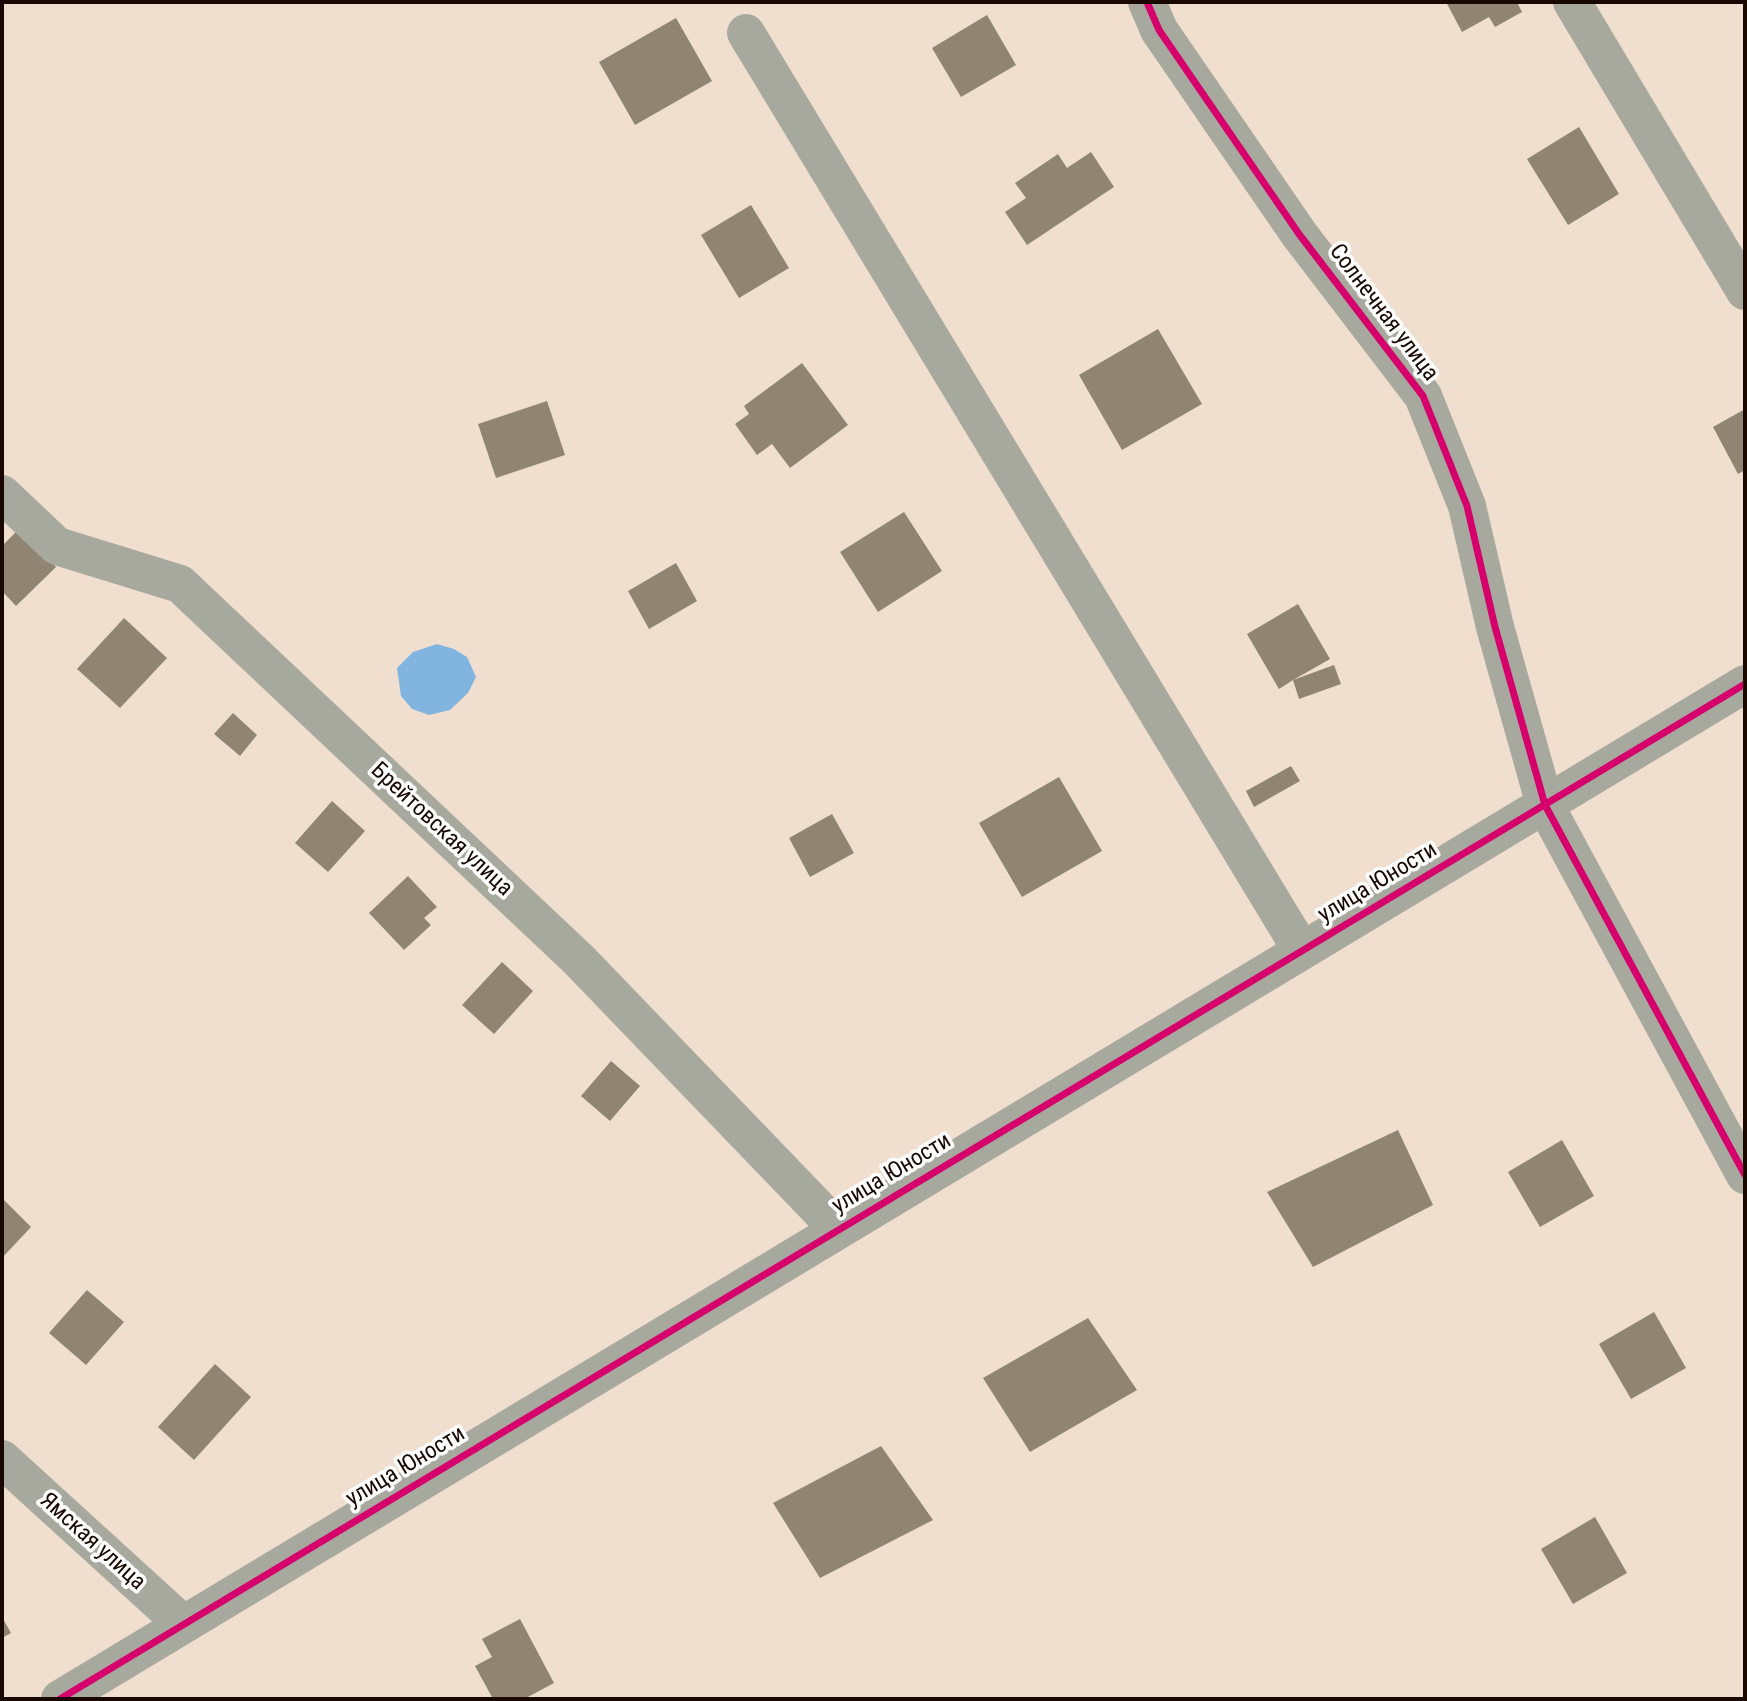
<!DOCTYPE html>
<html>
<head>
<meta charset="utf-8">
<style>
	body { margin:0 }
	#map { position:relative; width:1747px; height:1701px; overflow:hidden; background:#f0dfce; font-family:"Roboto Condensed",sans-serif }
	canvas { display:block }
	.frame { position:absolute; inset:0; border:4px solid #180800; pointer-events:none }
</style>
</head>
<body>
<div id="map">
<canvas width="1747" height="1701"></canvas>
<div class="frame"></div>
</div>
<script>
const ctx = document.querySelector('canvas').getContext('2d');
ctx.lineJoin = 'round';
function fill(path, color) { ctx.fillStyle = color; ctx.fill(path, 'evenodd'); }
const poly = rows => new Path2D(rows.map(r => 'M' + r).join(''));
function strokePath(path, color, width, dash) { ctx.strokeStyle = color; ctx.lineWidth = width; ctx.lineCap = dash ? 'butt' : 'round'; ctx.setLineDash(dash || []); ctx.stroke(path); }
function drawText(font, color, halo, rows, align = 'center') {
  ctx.font = font + ' "Roboto Condensed",sans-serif'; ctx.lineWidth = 7; ctx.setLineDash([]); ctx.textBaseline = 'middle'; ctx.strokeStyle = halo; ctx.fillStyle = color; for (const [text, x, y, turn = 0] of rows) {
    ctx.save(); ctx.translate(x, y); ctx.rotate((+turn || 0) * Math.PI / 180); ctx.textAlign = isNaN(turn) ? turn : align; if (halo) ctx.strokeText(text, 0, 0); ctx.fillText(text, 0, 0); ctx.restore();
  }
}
fill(poly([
	[437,644,454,649,467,657,476,677,468,693,450,710,429,715,412,709,401,696,397,668,413,652]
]), '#81b5df');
fill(poly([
	[1446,2,1517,2,1522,12,1495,27,1489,17,1462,32],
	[987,15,1016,65,961,97,932,48],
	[676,18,712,81,635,125,599,62],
	[1579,127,1619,194,1568,225,1527,159],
	[1091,152,1114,187,1027,245,1005,212,1026,198,1015,183,1058,154,1067,168],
	[751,205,789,268,739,298,701,235],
	[1158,329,1202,404,1122,450,1079,375],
	[802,363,848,425,790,468,772,444,757,455,735,424,749,414,744,406],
	[547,401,565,455,496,478,478,424],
	[1745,409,1745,470,1738,474,1713,427],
	[904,512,942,571,878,612,840,552],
	[19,529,56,567,16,606,2,591,2,546],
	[676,563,697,601,649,629,628,591],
	[1298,604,1330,659,1293,680,1334,665,1341,684,1299,699,1293,680,1279,689,1247,634],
	[124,618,167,658,120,708,77,669],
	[233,713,257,735,240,756,214,734],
	[1291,766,1300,781,1254,807,1246,791],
	[1059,777,1102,851,1022,897,979,823],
	[332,801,365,831,328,872,295,843],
	[832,814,854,853,810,877,789,838],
	[408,876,437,907,424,918,431,925,404,950,369,913],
	[502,962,533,991,494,1034,462,1005],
	[611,1061,640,1086,610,1121,581,1096],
	[1398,1130,1433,1205,1313,1267,1267,1192],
	[1562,1140,1594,1196,1540,1227,1508,1172],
	[2,1198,31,1227,2,1258],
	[87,1290,124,1322,86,1365,49,1333],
	[1654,1312,1686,1368,1631,1399,1599,1344],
	[1088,1318,1137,1390,1030,1452,983,1378],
	[215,1364,251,1397,194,1460,158,1427],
	[881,1446,933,1520,820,1578,773,1503],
	[1595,1517,1627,1573,1573,1604,1541,1549],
	[2,1617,11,1633,2,1638],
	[520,1619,554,1683,524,1699,493,1699,475,1666,492,1657,482,1639]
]), '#908472');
strokePath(poly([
	[1147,2,1159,30,1299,234,1423,396,1467,506,1495,627,1545,805,1745,1175],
	[1572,2,1745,291],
	[746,33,1302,951],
	[2,494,57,546,180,584,579,960,838,1229],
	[2,1459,183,1624],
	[60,1699,1745,684]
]), '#a8a99e', 38);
strokePath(poly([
	[1147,2,1159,30,1299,234,1423,396,1467,506,1495,627,1545,805,1745,1175],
	[60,1699,1745,684]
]), '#d6006c', 7);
drawText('23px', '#180800', '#fff', [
	["Солнечная улица",1383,313,53],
	["Брейтовская улица",441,830,43],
	["улица Юности",1378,883,-31],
	["улица Юности",892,1174,-31],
	["улица Юности",406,1467,-31],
	["Ямская улица",92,1542,42]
]);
</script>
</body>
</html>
